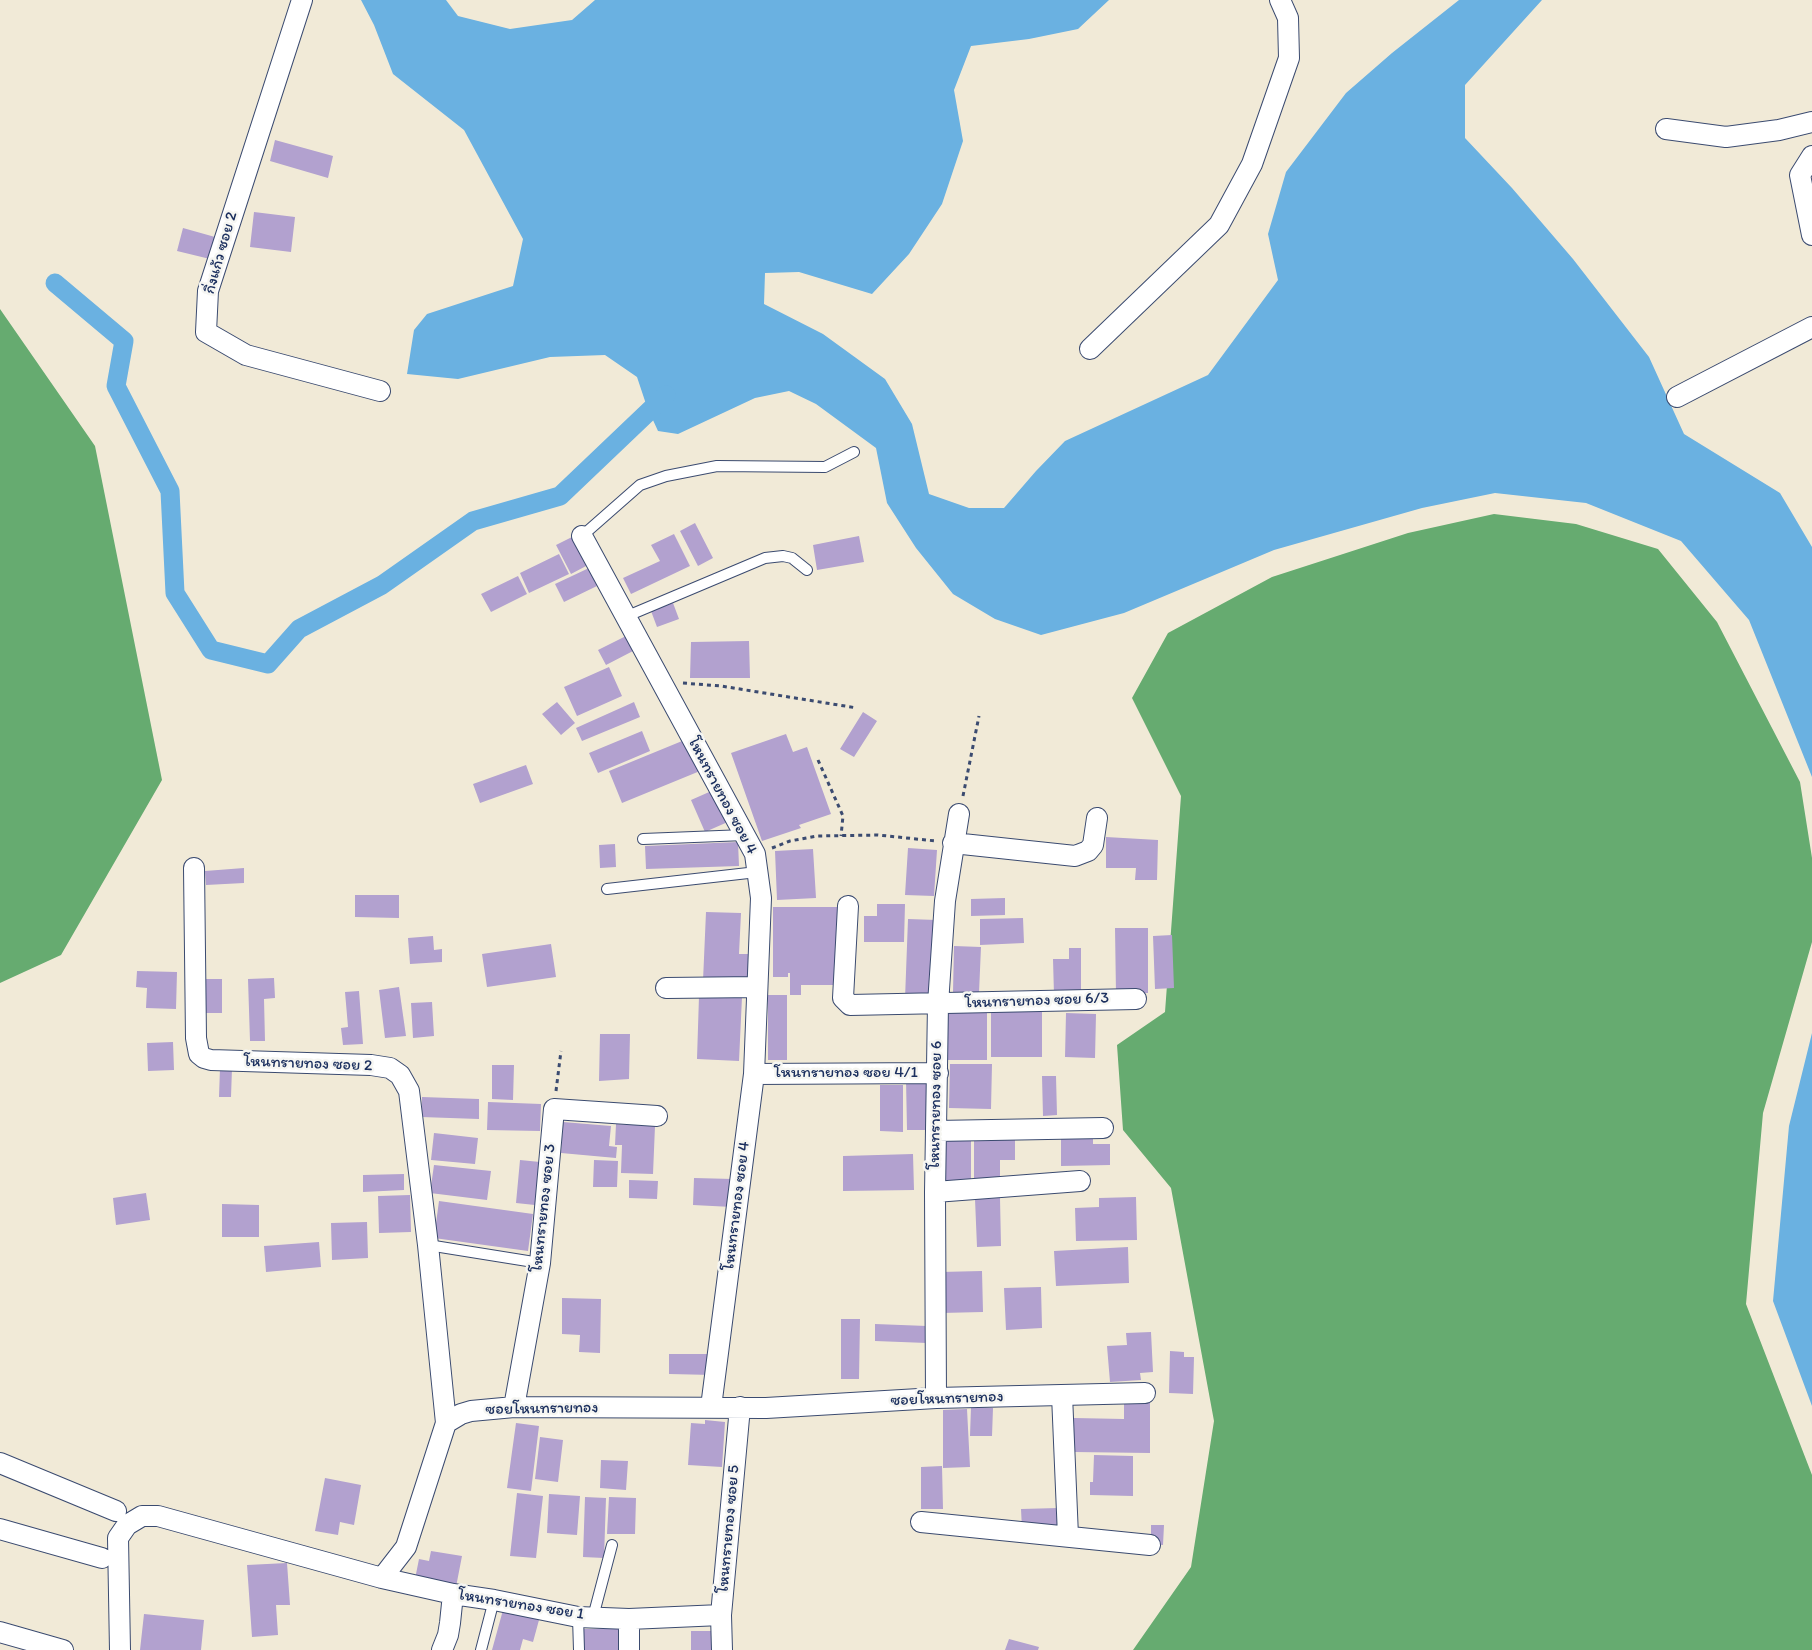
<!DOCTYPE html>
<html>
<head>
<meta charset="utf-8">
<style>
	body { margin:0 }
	canvas { display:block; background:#f1ead7 }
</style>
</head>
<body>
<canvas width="1812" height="1650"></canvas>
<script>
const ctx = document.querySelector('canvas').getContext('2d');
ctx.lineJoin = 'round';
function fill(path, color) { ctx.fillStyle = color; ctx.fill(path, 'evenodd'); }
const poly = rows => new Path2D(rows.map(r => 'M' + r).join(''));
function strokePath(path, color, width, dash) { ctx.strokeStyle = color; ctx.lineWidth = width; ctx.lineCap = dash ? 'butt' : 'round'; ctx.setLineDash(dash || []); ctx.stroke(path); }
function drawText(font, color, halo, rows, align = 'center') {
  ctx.font = font + ' Itim,"Playpen Sans Thai",sans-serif'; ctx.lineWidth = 5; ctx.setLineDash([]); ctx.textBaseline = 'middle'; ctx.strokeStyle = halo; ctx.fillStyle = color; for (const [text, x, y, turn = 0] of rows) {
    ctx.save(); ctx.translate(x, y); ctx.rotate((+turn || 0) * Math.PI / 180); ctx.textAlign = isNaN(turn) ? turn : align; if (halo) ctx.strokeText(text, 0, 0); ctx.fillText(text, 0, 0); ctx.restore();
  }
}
fill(poly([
	[0,309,95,446,162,780,61,955,0,983],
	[1494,514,1576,524,1658,549,1717,622,1800,782,1812,858,1812,942,1763,1113,1746,1304,1812,1475,1812,1650,1133,1650,1191,1567,1214,1421,1171,1188,1123,1130,1117,1045,1165,1012,1181,796,1132,698,1168,633,1272,577,1408,533]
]), '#66ab70');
fill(poly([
	[361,0,446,0,458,16,510,29,572,20,595,0,1109,0,1078,29,1029,39,971,46,954,90,963,141,942,204,909,254,872,294,799,272,765,273,764,304,823,334,885,379,912,424,929,494,969,508,1004,508,1036,471,1065,441,1208,375,1278,280,1268,234,1286,172,1346,93,1392,53,1459,0,1542,0,1465,85,1465,138,1512,188,1573,259,1649,357,1684,434,1780,493,1812,547,1812,777,1749,620,1681,541,1586,503,1495,493,1422,508,1274,550,1124,613,1041,635,995,619,953,594,916,548,887,503,876,448,816,404,789,391,755,398,678,434,658,431,647,407,637,377,605,355,550,357,458,379,407,374,414,330,427,314,513,286,523,239,464,130,393,74,374,25],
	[1812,1033,1812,1406,1773,1301,1789,1126]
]), '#6ab1e1');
strokePath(poly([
	[55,283,124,341,116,386,170,491,175,593,211,650,268,664,299,629,382,585,473,521,560,496,666,395]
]), '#6ab1e1', 19);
fill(poly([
	[275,140,333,156,328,178,270,161],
	[254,212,295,217,291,252,250,247],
	[183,228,215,237,210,259,177,251],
	[695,523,713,558,698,566,680,531],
	[674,534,690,566,631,594,623,578,660,561,651,545],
	[574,536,588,565,571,574,556,545],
	[859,536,864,562,817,570,813,545],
	[559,554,569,574,529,593,520,573],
	[589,568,597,586,564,602,555,584],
	[518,576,527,594,491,612,481,594],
	[673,603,679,619,657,627,651,611],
	[626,636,633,651,606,665,598,650],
	[749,641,750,678,690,678,691,642],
	[609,667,622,696,577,716,564,687],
	[557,702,575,723,561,735,542,714],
	[634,702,640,717,582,741,576,728],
	[863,712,877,721,854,757,840,749],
	[642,731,650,751,598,773,589,753],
	[786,734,793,752,807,747,831,814,799,825,801,828,762,841,731,753],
	[687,739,700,771,622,803,609,771],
	[526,765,533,784,480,803,473,784],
	[716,789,730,821,705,832,691,800],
	[1106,837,1158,840,1157,880,1135,880,1136,868,1106,868],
	[738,842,739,866,646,869,645,846],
	[615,844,616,867,600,868,599,845],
	[908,848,937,850,934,896,905,895],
	[813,849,816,898,777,900,775,851],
	[244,868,244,883,206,885,205,871],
	[355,895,399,895,399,918,355,917],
	[1005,898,1005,915,971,916,971,899],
	[877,904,905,904,904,942,864,942,864,916,877,916],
	[773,907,841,907,840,985,801,985,801,995,790,995,790,973,788,973,788,977,773,977],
	[706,912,741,913,739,954,754,954,753,984,703,981],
	[1023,918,1024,943,980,945,980,919],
	[908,919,937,920,935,1000,905,999],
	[1115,928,1148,928,1148,993,1116,994],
	[1172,935,1174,988,1155,989,1153,936],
	[433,936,434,950,442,949,442,962,410,964,408,938],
	[551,944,556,977,487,987,482,954],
	[954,946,981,947,979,993,953,992],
	[1069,948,1081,948,1081,995,1054,995,1053,959,1069,959],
	[137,971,177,972,176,1009,146,1008,147,988,136,987],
	[274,978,275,998,264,999,265,1041,250,1041,248,979],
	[204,979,222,979,222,1013,205,1013],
	[399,987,406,1036,385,1038,379,990],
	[359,991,363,1044,343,1045,341,1028,348,1027,345,992],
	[768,995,787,995,787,1060,768,1060],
	[699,996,742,997,739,1061,697,1059],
	[432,1002,434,1036,413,1038,411,1003],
	[947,1007,987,1007,987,1060,947,1060],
	[991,1012,1042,1012,1042,1057,991,1057],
	[1066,1013,1096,1014,1095,1058,1065,1057],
	[600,1034,630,1034,629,1079,599,1081],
	[173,1042,174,1070,148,1071,147,1043],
	[950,1064,992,1064,991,1109,949,1108],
	[492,1065,514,1065,513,1100,492,1099],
	[220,1068,232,1068,231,1097,219,1097],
	[1042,1076,1056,1076,1057,1115,1043,1116],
	[906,1079,932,1079,933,1130,907,1130],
	[880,1085,903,1085,903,1132,880,1131],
	[422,1097,479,1099,479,1119,421,1117],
	[488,1102,541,1104,540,1131,487,1130],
	[563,1122,611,1126,609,1146,617,1147,616,1158,561,1153],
	[616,1124,655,1126,653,1174,621,1173,622,1145,615,1145],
	[434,1133,478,1138,475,1164,431,1160],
	[944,1137,971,1137,971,1183,944,1182],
	[974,1138,1015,1138,1015,1160,1000,1160,1000,1184,974,1184],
	[1093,1138,1093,1144,1110,1144,1110,1165,1061,1166,1061,1139],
	[913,1154,914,1190,843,1191,843,1156],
	[520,1160,540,1162,535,1205,516,1203],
	[594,1160,618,1161,617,1187,593,1187],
	[434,1165,491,1171,487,1200,430,1193],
	[404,1174,404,1190,363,1192,363,1175],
	[694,1178,733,1179,732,1207,693,1205],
	[629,1180,658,1181,657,1199,629,1198],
	[146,1193,150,1220,116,1225,113,1198],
	[410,1195,411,1232,379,1233,378,1196],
	[1136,1197,1137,1240,1076,1241,1075,1208,1099,1207,1099,1198],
	[1000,1198,1001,1246,977,1247,975,1199],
	[439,1201,533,1214,528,1251,434,1238],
	[222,1204,259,1205,259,1237,222,1237],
	[367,1222,368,1258,332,1260,331,1223],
	[319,1242,321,1267,266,1272,264,1246],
	[1128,1247,1129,1283,1056,1286,1054,1251],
	[982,1271,983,1312,941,1313,940,1272],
	[1041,1287,1042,1328,1006,1330,1004,1288],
	[562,1298,601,1299,600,1353,579,1352,580,1335,562,1334],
	[841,1319,860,1319,859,1379,841,1379],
	[875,1324,927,1326,927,1343,875,1341],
	[1151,1332,1153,1372,1140,1373,1141,1380,1110,1382,1107,1346,1127,1345,1126,1333],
	[1170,1351,1184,1352,1184,1357,1194,1357,1193,1394,1169,1393],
	[669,1354,713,1354,713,1375,669,1374],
	[1124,1401,1150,1401,1150,1453,1074,1452,1074,1418,1124,1419],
	[971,1407,993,1408,992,1436,970,1436],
	[967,1409,970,1467,943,1468,943,1410],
	[705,1420,725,1422,722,1467,688,1465,691,1423,705,1424],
	[516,1423,539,1426,531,1491,507,1488],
	[540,1437,563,1440,558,1482,535,1479],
	[1094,1455,1133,1456,1133,1496,1090,1495,1090,1482,1093,1482],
	[601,1460,628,1461,626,1490,600,1488],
	[942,1466,943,1509,921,1509,921,1467],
	[325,1478,361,1485,354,1525,340,1522,338,1535,315,1531],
	[517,1493,543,1496,536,1558,510,1556],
	[549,1494,580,1496,577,1535,547,1533],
	[585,1497,606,1498,604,1558,583,1557],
	[609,1497,636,1498,635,1534,607,1534],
	[1058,1508,1059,1527,1022,1529,1021,1509],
	[1151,1525,1164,1525,1163,1545,1151,1544],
	[431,1551,462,1556,456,1587,415,1579,419,1559,429,1561],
	[287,1563,290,1605,276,1605,278,1635,252,1637,247,1565],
	[503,1610,539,1620,533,1642,523,1639,520,1650,492,1650],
	[144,1614,204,1620,201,1650,140,1650],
	[584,1629,624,1629,624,1650,584,1650],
	[691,1631,715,1631,716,1650,691,1650],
	[1009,1639,1039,1647,1038,1650,1005,1650]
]), '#b2a1cf');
const service = poly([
	[582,536,640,485,666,476,717,466,825,467,854,452],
	[625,617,765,558,783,556,792,558,807,570],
	[643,839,745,835],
	[607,889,757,872],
	[428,1245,540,1263],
	[578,1617,579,1650],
	[593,1617,612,1545],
	[481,1650,494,1600]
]);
const minor = poly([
	[302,0,208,291,206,332,246,355,380,391],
	[1666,129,1726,137,1779,130,1812,122],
	[1812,156,1800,175,1812,235],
	[1090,349,1219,225,1252,164,1289,58,1288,18,1280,0],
	[1677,397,1812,327],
	[582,536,755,854,761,898,754,1074,711,1407],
	[953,843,1075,856,1088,851,1093,845,1097,818],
	[194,868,196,1038,199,1054,204,1058,211,1060,371,1065,390,1068,400,1075,409,1091,428,1245,446,1423],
	[848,906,843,998,850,1005,1136,999],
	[666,988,757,987],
	[754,1074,938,1073],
	[936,1131,1103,1128],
	[935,1192,1080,1181],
	[1062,1395,1068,1536],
	[936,1398,935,1192,938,1004,945,901,959,814],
	[514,1407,540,1263,554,1109,657,1116],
	[0,1463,116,1511],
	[921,1522,1150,1545],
	[0,1529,102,1558],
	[382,1578,406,1547,446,1423,461,1414,471,1411,514,1407,766,1408,936,1398,1145,1393],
	[629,1619,629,1650],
	[0,1632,63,1650],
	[120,1650,118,1538,127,1525,142,1516,158,1516,382,1578,453,1594,494,1600,578,1617,629,1619,721,1615],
	[442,1650,448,1635,450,1623,453,1594],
	[722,1650,721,1615,740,1407]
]);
strokePath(service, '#3b4b70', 12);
strokePath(minor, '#3b4b70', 22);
strokePath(poly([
	[683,683,721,686,857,708],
	[818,760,843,816,841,836],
	[963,796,979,716],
	[772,848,790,841,817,836,878,835,936,841],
	[556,1091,561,1051]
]), '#3b4b70', 3, [4, 4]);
strokePath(service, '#fff', 10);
strokePath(minor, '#fff', 20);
drawText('16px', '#1b2f5e', '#f6f6f2', [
	["กิ่งแก้ว ซอย 2",221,253,-74],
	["โหนทรายทอง ซอย 4",722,796,62],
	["โหนทรายทอง ซอย 6/3",1037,1001,-2],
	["โหนทรายทอง ซอย 2",308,1064,2],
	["โหนทรายทอง ซอย 4/1",846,1073],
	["โหนทรายทอง ซอย 6",936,1105,-89],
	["โหนทรายทอง ซอย 4",737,1206,-83],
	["โหนทรายทอง ซอย 3",544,1208,-84],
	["ซอยโหนทรายทอง",947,1399,-2],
	["ซอยโหนทรายทอง",542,1409,-1],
	["โหนทรายทอง ซอย 5",729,1529,-85],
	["โหนทรายทอง ซอย 1",521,1605,9]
]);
</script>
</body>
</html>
